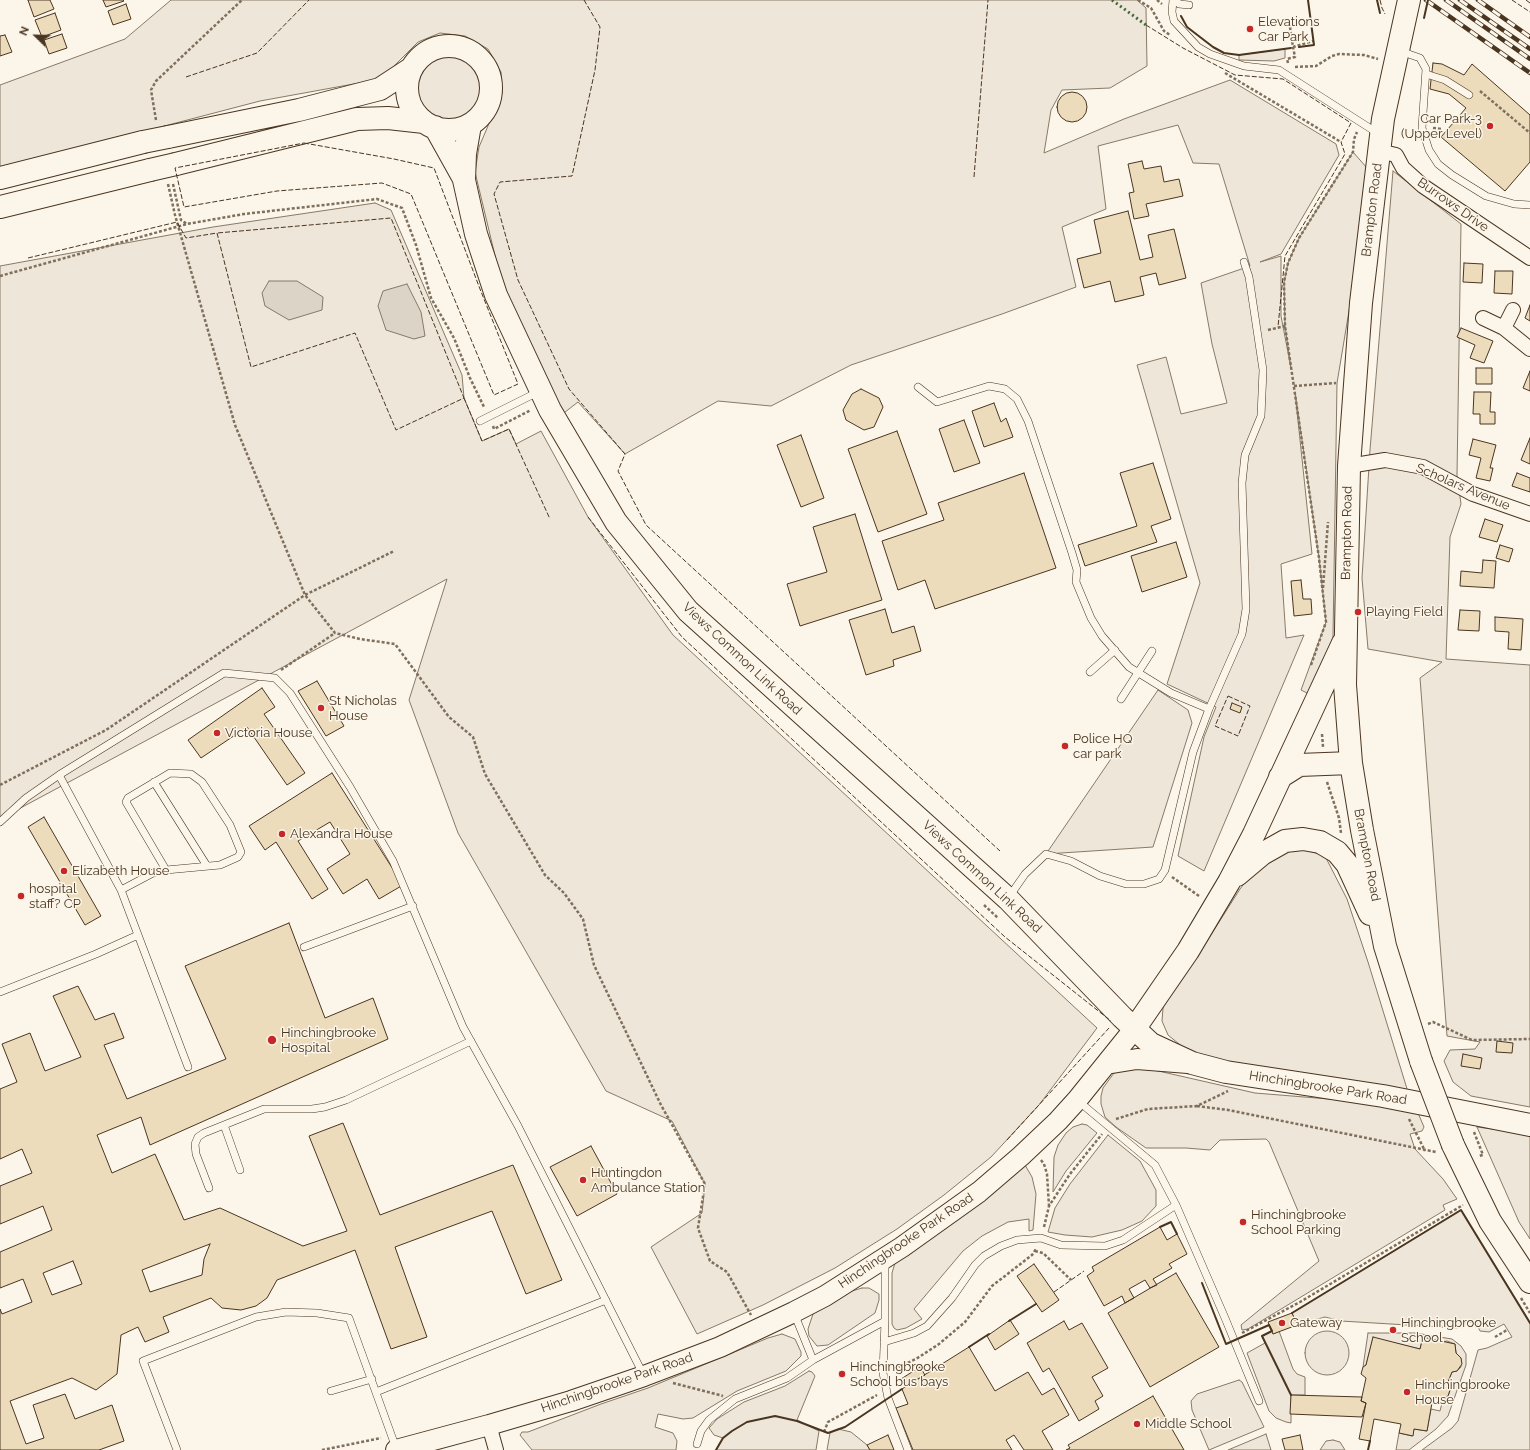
<!DOCTYPE html>
<html>
<head>
<meta charset="utf-8">
<style>
	body { margin:0 }
	#map { position:relative; width:1530px; height:1450px; overflow:hidden; background:#fbf6e9; font-family:Raleway,sans-serif }
	canvas { display:block }
	.north { position:absolute; left:16px; top:16px; width:40px; height:40px; -webkit-text-stroke:3px #fbf6e9; paint-order:stroke; rotate:293deg; font-size:11px; font-weight:700; line-height:16px; text-align:center; color:#4a3520 }
	.north::after { content:''; display:block; margin:auto; width:14px; height:18px; background:#4a3520; clip-path:polygon(50% 0,100% 100%,50% 72%,0 100%) }
</style>
</head>
<body>
<div id="map">
<canvas width="1530" height="1450"></canvas>
<div class="north">N</div>
</div>
<script>
const ctx = document.querySelector('canvas').getContext('2d');
ctx.lineJoin = 'round';
function fill(path, color) { ctx.fillStyle = color; ctx.fill(path, 'evenodd'); }
const poly = rows => new Path2D(rows.map(r => 'M' + r).join(''));
function strokePath(path, color, width, dash) { ctx.strokeStyle = color; ctx.lineWidth = width; ctx.lineCap = dash ? 'butt' : 'round'; ctx.setLineDash(dash || []); ctx.stroke(path); }
function drawText(font, color, halo, rows, align = 'center') {
  ctx.font = font + ' Raleway,sans-serif'; ctx.lineWidth = 3; ctx.setLineDash([]); ctx.textBaseline = 'middle'; ctx.strokeStyle = halo; ctx.fillStyle = color; for (const [text, x, y, turn = 0] of rows) {
    ctx.save(); ctx.translate(x, y); ctx.rotate((+turn || 0) * Math.PI / 180); ctx.textAlign = isNaN(turn) ? turn : align; if (halo) ctx.strokeText(text, 0, 0); ctx.fillText(text, 0, 0); ctx.restore();
  }
}
const green = poly([
	[171,0,1137,0,1146,8,1147,66,1110,88,1062,90,1051,110,1044,153,1124,119,1230,80,1336,144,1339,155,1281,254,1260,262,1281,256,1281,316,1291,368,1285,326,1284,282,1288,263,1299,238,1353,152,1367,168,1350,305,1337,383,1333,637,1325,661,1309,694,1301,690,1326,622,1319,558,1295,392,1312,554,1281,564,1286,638,1304,635,1204,871,1178,856,1204,737,1216,707,1167,684,1200,583,1137,365,1166,357,1181,414,1227,403,1212,344,1201,283,1250,266,1219,164,1193,163,1178,125,1098,146,1106,209,1062,227,1076,287,1002,314,851,365,771,406,718,401,625,454,578,402,560,416,503,289,475,172,479,147,502,93,501,72,488,49,465,36,440,33,418,42,381,79,260,101,0,169,0,85,125,39,171,0],
	[1285,49,1285,58,1274,61,1239,60,1239,55,1285,49],
	'415 88a34 34 0 1 1 68 0a34 34 0 1 1-68 0Z',
	[1393,171,1461,224,1457,475,1461,504,1450,537,1446,659,1530,665,1530,1107,1471,1096,1453,1082,1444,1061,1450,1050,1475,1049,1480,1042,1447,1036,1420,678,1442,662,1368,649,1362,578,1370,450,1393,171],
	[375,203,391,210,462,375,464,398,482,441,509,429,516,444,541,431,588,517,673,635,1097,1028,1039,1105,991,1157,944,1195,897,1229,835,1268,763,1305,697,1334,651,1247,702,1213,705,1184,672,1121,606,1091,458,833,409,700,447,579,0,819,0,266,213,227,375,203],
	[1158,690,1188,710,1192,723,1153,847,1046,854,1158,690],
	[1303,849,1325,856,1347,899,1368,962,1408,1092,1233,1068,1184,1048,1168,1035,1162,1021,1163,1008,1168,996,1195,960,1240,889,1254,870,1290,851,1303,849],
	[1135,1068,1154,1070,1255,1093,1415,1106,1424,1127,1422,1131,1410,1134,1415,1149,1443,1179,1457,1199,1443,1205,1445,1210,1248,1329,1242,1330,1241,1325,1319,1261,1269,1142,1266,1139,1220,1140,1210,1150,1186,1148,1146,1148,1116,1127,1105,1117,1101,1104,1101,1096,1103,1088,1114,1073,1135,1068],
	[1082,1124,1087,1125,1097,1133,1066,1171,1053,1192,1054,1157,1058,1145,1066,1133,1073,1127,1082,1124],
	[1477,1127,1530,1134,1530,1239,1519,1222,1477,1127],
	[1108,1135,1140,1161,1156,1190,1156,1206,1142,1221,1122,1230,1092,1237,1065,1235,1048,1232,1055,1208,1070,1184,1108,1135],
	[1025,1165,1032,1177,1036,1194,1033,1230,1029,1231,1029,1219,1008,1222,982,1236,963,1251,914,1309,922,1319,906,1328,897,1330,894,1328,892,1324,892,1273,895,1263,1025,1165],
	[1461,1210,1530,1323,1530,1450,1422,1450,1452,1428,1458,1421,1478,1350,1487,1348,1512,1337,1504,1324,1489,1332,1480,1331,1476,1323,1469,1322,1457,1328,1341,1321,1325,1317,1297,1325,1292,1313,1461,1210],
	[862,1288,869,1288,879,1294,879,1300,875,1313,828,1345,817,1346,809,1336,808,1329,813,1314,852,1291,862,1288],
	'1305 1353a22 22 0 1 1 44 0a22 22 0 1 1-44 0Z',
	[1272,1331,1273,1334,1279,1331,1293,1369,1297,1374,1305,1377,1305,1395,1291,1395,1291,1423,1286,1422,1276,1418,1269,1411,1247,1353,1265,1343,1262,1336,1272,1331],
	[1368,1333,1415,1333,1452,1339,1461,1346,1466,1354,1466,1365,1448,1416,1436,1429,1409,1450,1396,1450,1399,1433,1412,1436,1414,1429,1427,1431,1431,1409,1440,1411,1443,1399,1448,1396,1451,1388,1448,1382,1452,1372,1457,1371,1461,1367,1461,1358,1456,1353,1455,1344,1447,1341,1442,1342,1423,1337,1420,1349,1373,1338,1366,1365,1363,1367,1368,1333],
	[782,1334,795,1339,801,1352,801,1356,786,1371,737,1391,693,1418,683,1419,658,1414,655,1427,673,1433,677,1441,676,1450,532,1450,520,1435,522,1432,528,1432,601,1404,648,1388,768,1338,782,1334],
	[809,1371,812,1372,815,1376,797,1420,819,1431,816,1450,716,1450,723,1438,714,1435,709,1428,717,1419,744,1402,785,1386,809,1371],
	[1239,1380,1242,1382,1264,1427,1209,1450,1192,1410,1191,1401,1197,1394,1239,1380],
	[838,1429,851,1432,867,1445,870,1450,827,1450,830,1433,838,1429],
	[1266,1434,1271,1450,1228,1450,1266,1434],
	[1333,1440,1340,1442,1345,1450,1320,1450,1326,1441,1333,1440]
]);
fill(green, '#ede6d9');
strokePath(green, '#887966', 1);
const water = poly([
	[269,281,297,281,323,297,322,310,289,320,265,306,262,293,269,281],
	[407,284,421,312,425,336,414,339,386,330,378,306,383,291,407,284]
]);
fill(water, '#dcd4c6');
strokePath(water, '#887966', 1);
const building = poly([
	[28,0,50,0,54,9,34,17,28,0],
	[103,0,123,0,124,1,106,7,103,0],
	[126,4,131,19,113,25,108,11,126,4],
	[55,13,61,30,42,37,35,20,55,13],
	[62,34,67,48,49,54,44,40,62,34],
	[5,35,12,52,0,56,0,36,5,35],
	[1433,63,1442,64,1464,75,1472,64,1530,115,1530,162,1505,191,1441,137,1466,108,1449,94,1430,89,1433,63],
	'1057 107a15 15 0 1 1 30 0a15 15 0 1 1-30 0Z',
	[1142,161,1144,169,1161,166,1164,182,1179,179,1183,196,1146,204,1149,216,1134,219,1129,193,1134,192,1128,164,1142,161],
	[1128,211,1140,260,1153,257,1148,235,1174,229,1186,278,1159,285,1156,273,1140,277,1144,295,1115,302,1110,281,1084,288,1077,259,1101,253,1094,220,1128,211],
	[1464,263,1483,264,1482,283,1463,282,1464,263],
	[1495,271,1513,271,1512,294,1494,293,1495,271],
	[1530,305,1530,321,1525,318,1530,305],
	[1461,328,1493,341,1484,363,1470,358,1475,345,1457,337,1461,328],
	[1476,368,1492,368,1492,384,1476,384,1476,368],
	[1530,371,1530,391,1523,388,1530,371],
	[861,389,879,398,883,407,874,427,864,430,846,420,843,410,852,394,861,389],
	[1474,392,1491,392,1490,412,1495,412,1495,424,1480,424,1480,414,1473,414,1474,392],
	[994,403,1001,422,1006,418,1013,437,984,447,972,411,994,403],
	[964,420,980,463,954,472,939,429,964,420],
	[897,431,927,514,878,532,848,449,897,431],
	[801,435,824,498,801,507,777,445,801,435],
	[1530,438,1530,464,1521,460,1530,438],
	[1473,439,1496,445,1490,468,1493,468,1490,481,1476,478,1481,458,1469,455,1473,439],
	[1153,463,1171,519,1151,526,1157,542,1085,566,1078,545,1137,526,1120,473,1153,463],
	[1024,473,1056,568,935,609,925,580,898,590,882,541,944,520,938,503,1024,473],
	[1517,473,1530,478,1530,492,1512,486,1517,473],
	[855,514,882,600,800,626,787,584,827,572,813,527,855,514],
	[1485,519,1503,525,1497,542,1479,537,1485,519],
	[1176,542,1187,577,1142,592,1131,556,1176,542],
	[1500,545,1513,549,1509,562,1496,558,1500,545],
	[1483,560,1496,561,1494,588,1460,586,1461,571,1482,573,1483,560],
	[1301,580,1303,599,1311,599,1312,614,1294,616,1291,581,1301,580],
	[885,609,892,633,914,626,921,651,893,660,894,666,866,675,849,620,885,609],
	[1460,610,1480,611,1479,631,1458,630,1460,610],
	[1495,617,1523,619,1521,650,1508,649,1509,632,1495,631,1495,617],
	[317,681,344,726,326,736,298,691,317,681],
	[262,688,275,707,264,714,305,773,287,785,247,727,201,758,188,740,262,688],
	[1232,703,1242,707,1240,713,1230,709,1232,703],
	[332,773,403,885,379,899,367,879,343,894,327,869,350,854,330,822,298,841,328,889,312,899,276,842,265,850,249,826,332,773],
	[44,817,101,916,85,925,28,827,44,817],
	[289,923,325,1018,373,998,388,1039,150,1145,141,1117,97,1135,112,1173,155,1154,184,1220,220,1208,303,1246,347,1231,309,1136,343,1123,380,1215,513,1165,562,1280,526,1294,492,1211,395,1247,427,1337,391,1349,355,1250,277,1280,267,1298,256,1306,241,1310,222,1308,211,1298,163,1317,169,1332,145,1342,138,1327,121,1335,117,1374,96,1390,72,1378,10,1401,26,1444,44,1438,33,1405,65,1394,75,1419,112,1405,124,1441,99,1450,0,1450,0,1309,2,1314,32,1302,23,1279,0,1288,0,1252,52,1230,43,1206,0,1224,0,1186,32,1173,22,1149,0,1159,0,1089,17,1082,2,1044,30,1033,45,1071,81,1057,53,996,78,986,95,1020,114,1013,124,1038,104,1045,127,1099,226,1059,185,966,289,923],
	[210,1244,204,1259,202,1275,150,1292,142,1270,210,1244],
	[73,1261,82,1284,52,1295,43,1273,73,1261],
	[1497,1041,1513,1043,1512,1053,1496,1052,1497,1041],
	[1463,1054,1482,1058,1480,1069,1461,1066,1463,1054],
	[591,1146,617,1194,577,1216,550,1167,591,1146],
	[1160,1227,1167,1240,1177,1234,1187,1254,1169,1264,1172,1268,1153,1279,1157,1285,1150,1288,1145,1280,1129,1289,1134,1298,1125,1303,1122,1296,1104,1306,1087,1276,1094,1271,1092,1267,1160,1227],
	[1034,1264,1059,1300,1042,1312,1017,1276,1034,1264],
	[1176,1273,1219,1347,1150,1387,1108,1313,1176,1273],
	[1292,1313,1297,1325,1273,1334,1268,1322,1292,1313],
	[1010,1320,1019,1334,995,1350,987,1336,1010,1320],
	[1064,1321,1069,1330,1082,1323,1108,1368,1092,1377,1103,1396,1095,1401,1099,1409,1079,1421,1049,1368,1043,1372,1027,1343,1064,1321],
	[1373,1337,1420,1349,1423,1337,1455,1344,1456,1353,1461,1358,1462,1364,1457,1371,1452,1372,1448,1382,1451,1387,1448,1396,1443,1399,1433,1397,1427,1431,1414,1429,1413,1436,1399,1433,1401,1424,1374,1419,1370,1441,1359,1439,1366,1403,1361,1401,1366,1378,1361,1374,1363,1367,1366,1365,1373,1337],
	[969,1347,995,1391,1028,1372,1042,1395,1054,1388,1069,1415,1042,1431,1053,1450,1024,1450,1014,1435,1006,1440,1012,1450,913,1450,896,1408,908,1404,902,1389,969,1347],
	[920,1367,925,1375,906,1386,901,1379,920,1367],
	[1291,1395,1362,1397,1361,1401,1366,1403,1362,1417,1290,1414,1291,1395],
	[1153,1396,1184,1450,1066,1450,1070,1448,1068,1445,1153,1396],
	[888,1435,894,1450,870,1450,867,1445,888,1435],
	[1300,1435,1303,1450,1285,1450,1282,1439,1300,1435]
]);
fill(building, '#ecdcbc');
strokePath(building, '#4a3520', 1);
const lane = poly([
	[1173,0,1172,12,1174,21,1198,47,1210,54,1244,66,1279,70,1379,134],
	[1176,0,1179,4,1189,5],
	[1400,51,1420,58,1426,69,1422,128,1429,150,1438,164,1452,175,1486,196,1514,204,1530,205],
	[1426,74,1445,80,1469,95],
	[918,387,937,402,989,386,1005,389,1017,399,1028,421,1072,553,1077,570,1076,582,1091,618,1102,636,1129,667,1171,693,1209,709,1193,752,1165,870,1159,879,1144,884,1126,884,1100,876,1071,861,1046,854,1025,874,1009,897],
	[480,421,538,392],
	[1090,672,1115,650],
	[1121,699,1152,651],
	[1209,709,1242,634,1246,609,1242,483,1245,455,1261,416,1263,370,1249,277,1244,262],
	[154,782,207,866],
	[0,822,26,798,59,775],
	[121,890,155,872,166,870,220,865,238,857,241,852,230,825,202,782,191,774,170,773,128,798,126,802,166,870],
	[304,947,413,906],
	[0,992,96,954,138,935],
	[188,1067,121,890,59,775,224,673,275,678,290,693,350,787,393,861,463,1027,518,1126,643,1374],
	[1077,1100,1155,1165,1176,1205,1225,1318,1259,1401],
	[224,1125,240,1170],
	[209,1188,196,1154,195,1144,198,1137,204,1133,264,1109,312,1109,325,1107,346,1100,471,1041],
	[794,1313,813,1360,885,1321,885,1261],
	[885,1321,883,1373,888,1398,908,1450],
	[884,1342,914,1333,927,1326,952,1298,975,1265,984,1256,1001,1246,1017,1240,1041,1238,1061,1245,1105,1246,1123,1240,1176,1205],
	[331,1391,372,1379],
	[376,1392,606,1300],
	[697,1444,701,1431,709,1420,735,1399,787,1378,813,1360],
	[177,1450,143,1361,256,1317,286,1312,317,1313,349,1318,396,1448]
]);
const street = poly([
	[1379,151,1396,155,1403,168,1423,186,1530,258],
	[1483,318,1504,328,1530,349],
	[1504,328,1513,310],
	[1349,466,1385,460,1423,467,1473,494,1530,514],
	[489,1425,496,1450]
]);
const secondary = poly([
	[1106,1064,1137,1059,1188,1063],
	[396,1450,489,1425,571,1401,644,1376,720,1347,794,1312,825,1296,902,1247,979,1192,1021,1156,1058,1121,1077,1100,1135,1028]
]);
const primary = poly([
	[1409,0,1383,119,1361,303,1349,466,1345,685,1351,763,1362,830,1385,946,1421,1061],
	'407 88a42 42 0 1 1 84 0a42 42 0 1 1-84 0Z',
	[470,125,465,154,464,180,476,234,496,295,550,410,616,522,688,611,1008,899,1122,1017,1151,1044,1192,1063,1226,1072,1383,1096,1530,1125],
	[435,127,464,179],
	[168,137,299,110,380,89,412,68],
	[176,164,357,119,388,118,424,122],
	[0,178,143,142],
	[0,207,150,170],
	[1280,777,1299,765,1351,763],
	[1237,875,1262,854,1285,841,1303,839,1320,842,1337,852,1347,864,1370,914],
	[1135,1028,1188,951,1229,882,1254,834,1343,643],
	[1453,1145,1490,1221,1530,1282]
]);
strokePath(lane, '#4a3520', 8);
strokePath(street, '#4a3520', 16);
strokePath(secondary, '#4a3520', 22);
strokePath(primary, '#4a3520', 24);
strokePath(poly([
	[1138,0,1151,8,1164,31,1170,35],
	[1157,0,1162,4],
	[1290,27,1293,47,1313,41],
	[1288,63,1287,59,1295,57,1293,47],
	[1295,67,1316,66,1332,56,1339,54,1364,55,1378,59],
	[1225,73,1341,142],
	[1480,91,1530,133],
	[156,120,151,90,156,81,242,0],
	[1433,128,1442,129],
	[168,184,175,215,235,425,305,595,335,633,360,639,395,644,449,717,473,737,485,774,545,875,564,893,583,919,594,965,661,1105,705,1184,698,1228,710,1261,727,1272,751,1315],
	[173,184,181,220,187,224,244,214,377,199,402,208,416,245,431,298,454,338,470,378,484,407],
	[0,276,187,224],
	[1268,330,1285,326],
	[1294,386,1336,383],
	[493,426,494,429,531,410],
	[1323,588,1328,522],
	[1311,665,1326,622,1319,558,1285,326,1284,282,1288,263,1299,238,1353,152,1354,139,1357,132],
	[281,670,335,633],
	[1322,734,1323,747],
	[1327,782,1339,818,1341,833],
	[0,785,106,730,305,595,394,551],
	[1172,877,1199,896],
	[984,905,998,918],
	[1428,1024,1433,1022,1472,1040,1530,1039],
	[1197,1106,1228,1110,1436,1152],
	[1116,1119,1148,1109,1197,1106,1228,1091],
	[1409,1119,1425,1151],
	[1474,1132,1483,1155,1479,1156],
	[1041,1160,1044,1164,1047,1174,1049,1206],
	[1044,1227,1049,1206,1070,1174,1102,1134],
	[1035,1251,1043,1253,1071,1280],
	[1521,1298,1530,1313],
	[1242,1333,1300,1302,1463,1205],
	[1495,1337,1507,1330],
	[894,1369,916,1359,939,1344,965,1322,992,1286,1032,1255,1036,1249],
	[673,1383,723,1396],
	[824,1432,828,1422,877,1395],
	[322,1450,381,1438]
]), '#7f6f5c', 2.5, [3, 2]);
strokePath(lane, '#fbf6e9', 7);
strokePath(street, '#fbf6e9', 14);
strokePath(secondary, '#fbf6e9', 20);
strokePath(primary, '#fbf6e9', 22);
const rail = poly([
	[1426,0,1530,73],
	[1446,0,1530,59],
	[1460,0,1530,49],
	[1478,0,1530,37]
]);
strokePath(rail, '#4a3520', 4.5);
strokePath(rail, '#fbf6e9', 3, [9]);
const primaryBridge = poly([
	[143,142,168,137],
	[150,170,176,164],
	[1421,1061,1453,1145]
]);
strokePath(primaryBridge, '#4a3520', 24, []);
strokePath(primaryBridge, '#fbf6e9', 22);
strokePath(poly([
	[1112,0,1146,25]
]), '#436837', 3, [2, 3]);
strokePath(poly([
	[584,0,600,27,595,70,572,176,500,182,494,194,518,280,569,389,625,454,618,471,646,525,1000,851],
	[1380,0,1382,8,1385,14],
	[1512,0,1530,12],
	[1526,0,1530,3],
	[1146,25,1183,48,1235,75,1283,79,1351,123,1341,142,1345,154,1285,256,1278,327],
	[186,77,257,53,309,0],
	[304,143,394,159,434,168,480,289,518,384,494,395,411,194,382,183,277,191,184,207,175,168,304,143],
	[974,177,988,0],
	[28,258,177,222,186,238,217,233,251,367,355,333,396,430,464,398,391,218,217,233],
	[464,398,482,441,509,429,550,519],
	[588,517,682,637,1005,937,1111,1021],
	[1228,696,1250,706,1238,736,1215,726,1228,696],
	[1007,1140,1109,1028],
	[1054,1292,1084,1271]
]), '#4a3520', 1, [5, 2]);
strokePath(poly([
	[1377,0,1380,13],
	[1181,16,1187,27,1213,47,1224,53,1239,55,1291,48],
	[1424,18,1428,0],
	[1299,47,1314,45,1308,0],
	[1160,1227,1171,1222,1177,1234],
	[1202,1283,1226,1344,1269,1325,1272,1331,1262,1336,1291,1395],
	[1292,1313,1461,1210,1530,1323],
	[1009,1321,1036,1304],
	[969,1347,989,1334],
	[716,1450,723,1438,732,1431,747,1422,775,1416,797,1421,828,1433,845,1427,902,1389],
	[1368,1450,1370,1441]
]), '#4a3520', 2);
for (const [x, y, r, color] of [
	[1250,29,4,"#c62828"],
	[1490,126,4,"#c62828"],
	[1358,612,4,"#c62828"],
	[321,708,4,"#c62828"],
	[217,733,4,"#c62828"],
	[1065,746,4,"#c62828"],
	[282,834,4,"#c62828"],
	[64,871,4,"#c62828"],
	[21,896,4,"#c62828"],
	[272,1040,5,"#c62828"],
	[583,1180,4,"#c62828"],
	[1243,1222,4,"#c62828"],
	[1282,1323,4,"#c62828"],
	[1393,1330,4,"#c62828"],
	[842,1374,4,"#c62828"],
	[1407,1392,4,"#c62828"],
	[1137,1424,4,"#c62828"]
]) { const dot = new Path2D(); dot.arc(x, y, r, 0, 2 * Math.PI); ctx.fillStyle = color; ctx.fill(dot); strokePath(dot, '#fbf6e9', 1.5); }
drawText('13px', '#4a3520', '#fbf6e9', [
	["Elevations",1258,22],
	["Car Park",1258,37],
	["Car Park-3",1482,119,"right"],
	["(Upper Level)",1482,134,"right"],
	["Playing Field",1366,612],
	["St Nicholas",329,701],
	["House",329,716],
	["Victoria House",225,733],
	["Police HQ",1073,739],
	["car park",1073,754],
	["Alexandra House",290,834],
	["Elizabeth House",72,871],
	["hospital",29,889],
	["staff? CP",29,904],
	["Hinchingbrooke",281,1033],
	["Hospital",281,1048],
	["Huntingdon",591,1173],
	["Ambulance Station",591,1188],
	["Hinchingbrooke",1251,1215],
	["School Parking",1251,1230],
	["Gateway",1290,1323],
	["Hinchingbrooke",1401,1323],
	["School",1401,1338],
	["Hinchingbrooke",850,1367],
	["School bus bays",850,1382],
	["Hinchingbrooke",1415,1385],
	["House",1415,1400],
	["Middle School",1145,1424]
], 'left');
drawText('13px', '#4a3520', '#fbf6e9', [
	["Burrows Drive",1453,205,35],
	["Brampton Road",1372,210,-83],
	["Scholars Avenue",1463,487,23],
	["Brampton Road",1347,533,-89],
	["Views Common Link Road",742,659,43],
	["Brampton Road",1367,855,79],
	["Views Common Link Road",982,877,43],
	["Hinchingbrooke Park Road",1328,1088,9],
	["Hinchingbrooke Park Road",906,1241,-34],
	["Hinchingbrooke Park Road",617,1383,-19]
]);
</script>
</body>
</html>
